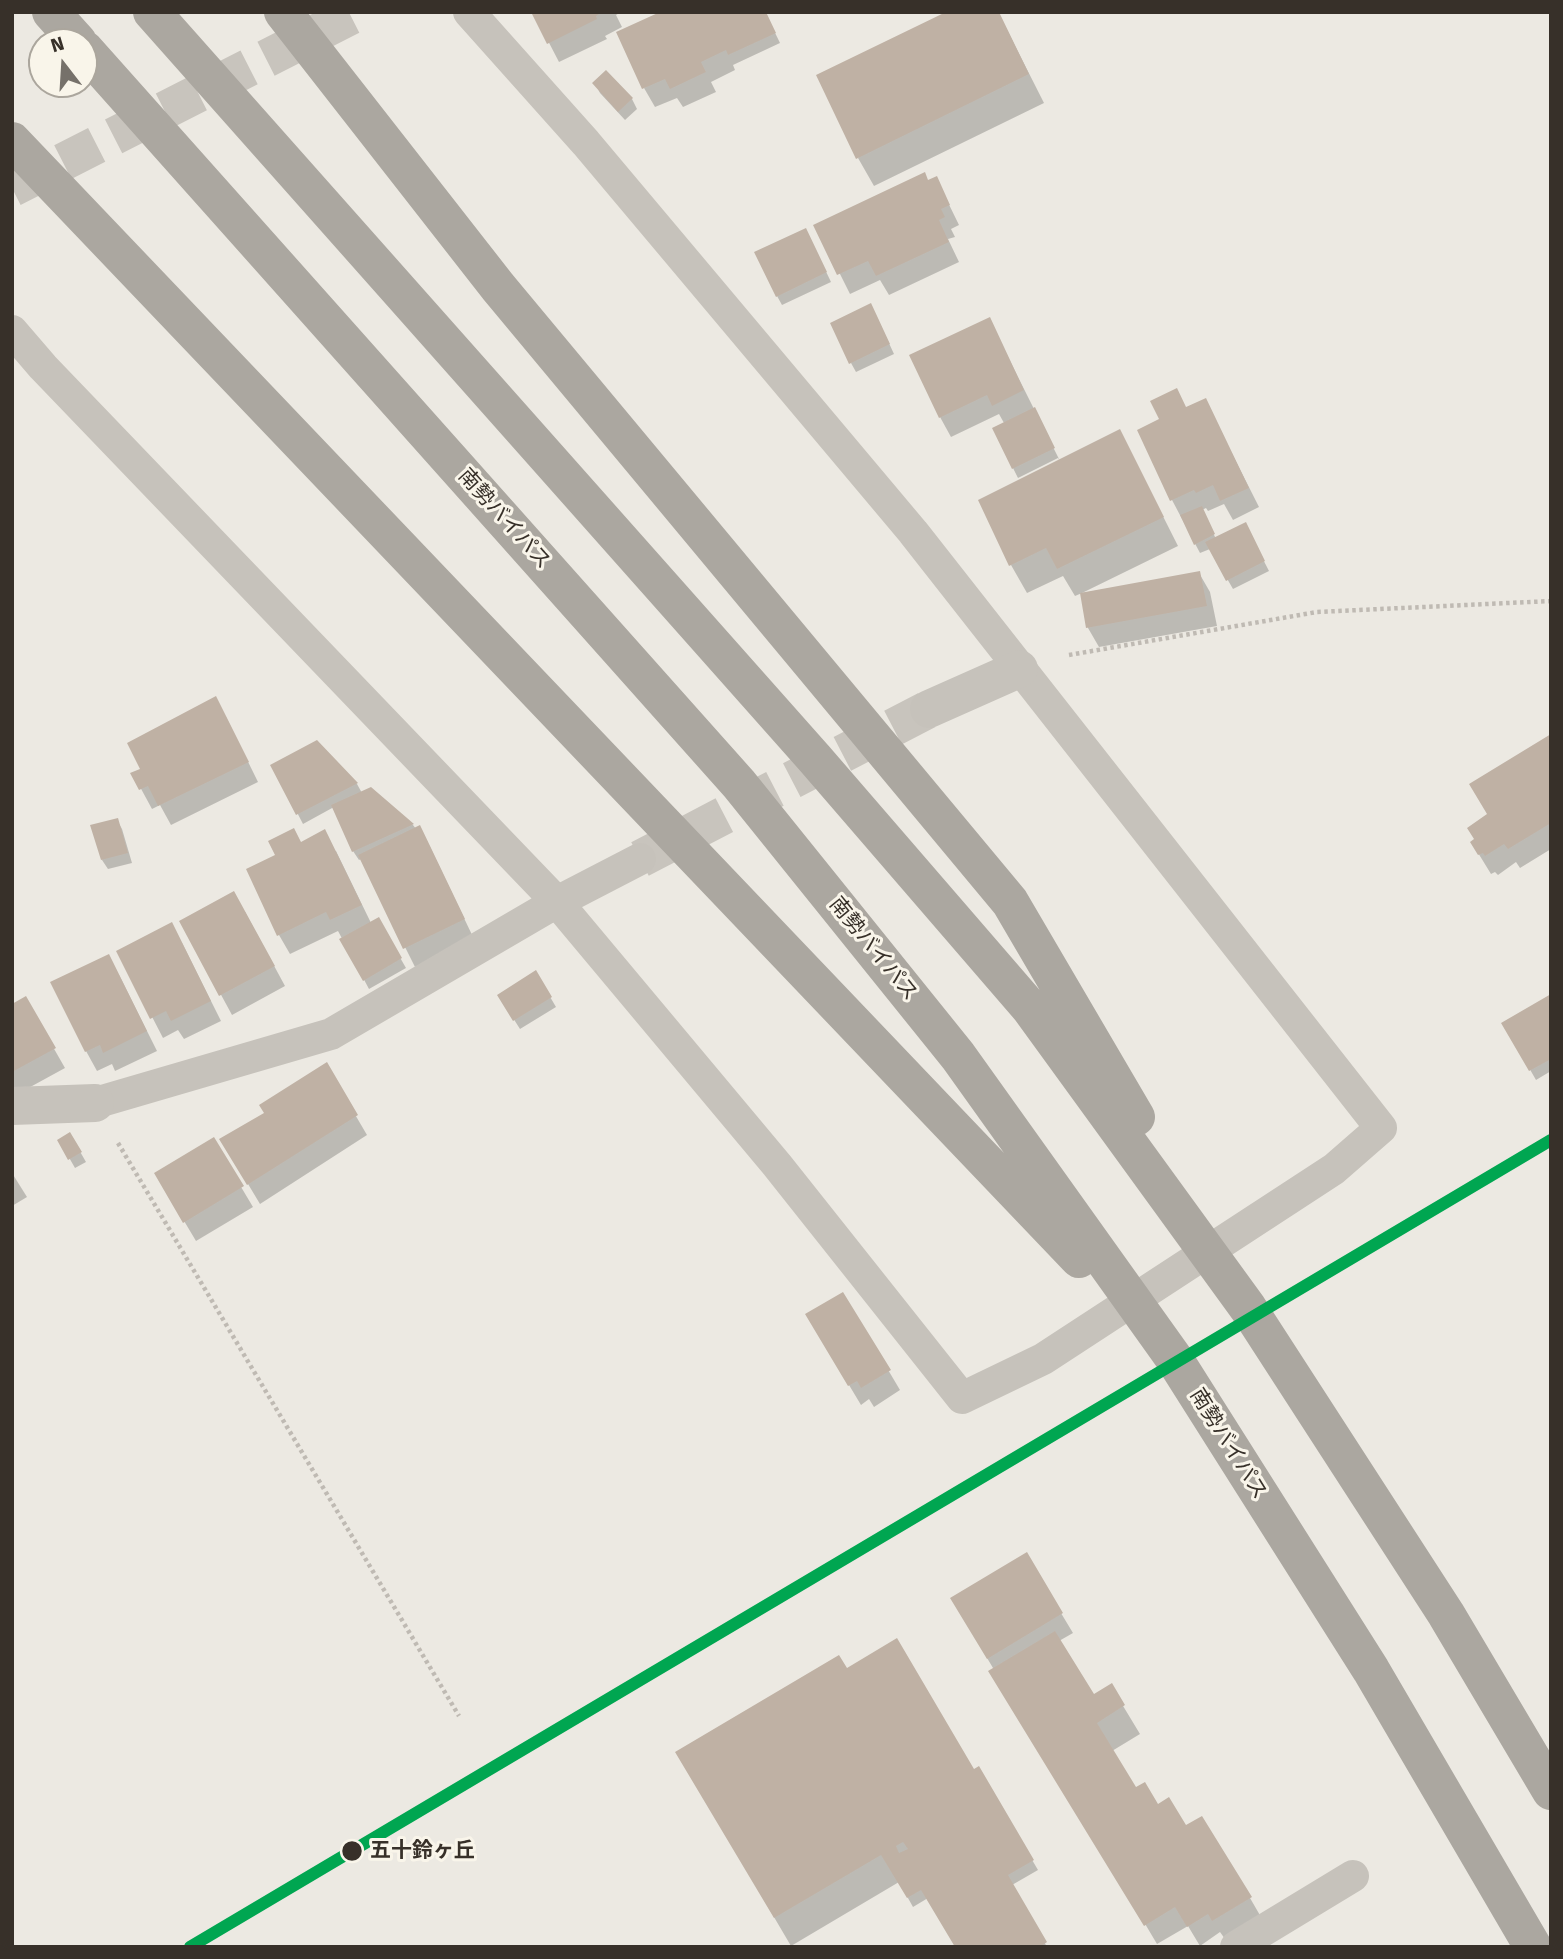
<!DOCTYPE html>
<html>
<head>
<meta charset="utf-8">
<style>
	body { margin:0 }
	#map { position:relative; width:1563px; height:1959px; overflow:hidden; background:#ece9e2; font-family:"Fira Sans",sans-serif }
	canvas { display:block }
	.frame { position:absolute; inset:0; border:14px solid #373029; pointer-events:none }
	.north { position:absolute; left:28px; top:28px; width:70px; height:70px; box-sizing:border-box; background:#f9f5ea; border:2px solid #aba69d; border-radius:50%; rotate:343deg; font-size:19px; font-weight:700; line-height:28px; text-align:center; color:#373029 }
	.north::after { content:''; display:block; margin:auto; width:24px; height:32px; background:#76716a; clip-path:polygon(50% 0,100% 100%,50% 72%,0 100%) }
</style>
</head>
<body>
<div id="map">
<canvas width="1563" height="1959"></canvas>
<div class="frame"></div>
<div class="north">N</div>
</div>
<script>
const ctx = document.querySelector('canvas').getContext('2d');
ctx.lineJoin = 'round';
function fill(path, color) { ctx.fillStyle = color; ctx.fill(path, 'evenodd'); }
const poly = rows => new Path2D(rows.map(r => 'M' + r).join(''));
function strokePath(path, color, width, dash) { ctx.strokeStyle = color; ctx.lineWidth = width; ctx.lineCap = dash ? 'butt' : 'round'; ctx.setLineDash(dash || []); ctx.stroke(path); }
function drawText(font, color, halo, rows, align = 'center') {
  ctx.font = font + ' "Fira Sans","Noto Sans JP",sans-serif'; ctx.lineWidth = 6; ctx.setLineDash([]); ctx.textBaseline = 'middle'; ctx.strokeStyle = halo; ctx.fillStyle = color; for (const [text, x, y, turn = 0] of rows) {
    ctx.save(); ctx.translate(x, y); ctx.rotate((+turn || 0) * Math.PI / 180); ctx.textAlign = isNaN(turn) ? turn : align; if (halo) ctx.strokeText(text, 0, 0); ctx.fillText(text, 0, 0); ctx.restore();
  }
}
fill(poly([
	[533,12,621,12,616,15,622,27,605,36,607,39,559,62],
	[765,12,780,43,733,65,735,70,711,82,716,92,683,107,677,98,655,107,644,88],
	[998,12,1044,103,874,186,858,158],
	[606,72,632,99,637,109,625,120,600,93,595,83],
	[936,178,959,225,951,229,955,237,948,239,959,262,889,295,880,280,850,294,816,226],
	[811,240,831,282,782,305,777,296],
	[876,315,894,354,856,372,851,363],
	[989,319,1060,461,1120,431,1178,546,1082,593,1199,573,1210,592,1217,626,1099,647,1088,628,1082,593,1075,596,1063,576,1027,593,1011,565,1060,461,1058,458,1018,478,1013,468,1004,423,999,414,951,437,940,417],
	[1205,400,1259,507,1233,520,1224,504,1208,511,1206,508,1202,510,1216,539,1250,534,1269,571,1233,589,1210,549,1200,553,1172,500,1187,409],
	[226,717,258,782,171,825,160,805,152,809,133,774],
	[1551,738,1551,849,1520,868,1516,862,1498,875,1495,872,1491,874,1472,843,1489,815],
	[316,742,357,784,362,793,371,789,413,825,430,847,474,939,415,967,361,859,359,860,353,851,334,807,303,824,273,766],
	[117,820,122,829,132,863,108,869,102,860],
	[301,843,336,851,371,923,378,919,406,968,369,989,338,931,290,954,279,935],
	[245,912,285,986,232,1015,181,921],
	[182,943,221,1021,184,1039,178,1030,163,1038,118,951],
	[536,973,556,1007,520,1029,499,996],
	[119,975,157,1051,115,1071,112,1064,97,1071,86,1051],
	[1551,996,1551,1071,1536,1080,1504,1024],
	[25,998,65,1068,12,1097,12,1006],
	[326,1065,367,1135,260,1204,233,1159,266,1114],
	[70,1134,86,1162,75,1168,59,1140],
	[213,1140,253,1207,196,1241,156,1174],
	[12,1173,27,1197,12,1206],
	[843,1294,900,1390,874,1407,869,1399,861,1405,807,1315],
	[1026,1555,1073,1633,1059,1641,1093,1696,1111,1686,1140,1734,1112,1751,1135,1789,1186,1828,1250,1898,1261,1917,1225,1939,1220,1932,1200,1946,1188,1926,1157,1944,952,1599],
	[846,1671,973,1771,978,1768,1038,1870,1012,1885,1047,1947,956,1947,928,1898,913,1907,899,1882,791,1946,677,1752]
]), '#0003');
fill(poly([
	[531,12,602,12,596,16,597,19,547,44],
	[660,12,766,12,776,33,728,55,726,50,701,62,706,72,670,89,665,79,642,89,616,32],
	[946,12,999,12,1029,74,856,159,816,75],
	[606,70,633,98,618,112,592,83],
	[925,172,928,180,937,176,950,205,941,209,945,217,939,220,949,242,876,276,868,261,837,275,813,225],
	[806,228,827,272,776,297,754,252],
	[871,303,890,344,849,364,830,323],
	[990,317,1024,390,992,406,987,395,939,418,909,355],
	[1177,388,1186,407,1206,398,1249,488,1220,501,1213,485,1196,493,1194,490,1170,501,1137,430,1159,419,1150,401],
	[1035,407,1055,448,1012,469,992,428],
	[1120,429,1164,517,1057,569,1046,548,1009,566,978,500],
	[1202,506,1215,534,1194,545,1180,515],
	[1246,522,1265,561,1226,581,1205,542],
	[1200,571,1207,606,1086,628,1080,593],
	[216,696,249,762,158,806,148,786,139,790,130,773,140,769,127,743],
	[1551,734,1551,823,1508,849,1504,844,1485,856,1483,853,1478,855,1470,842,1474,839,1467,828,1487,814,1469,784],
	[317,740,358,783,296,815,270,765],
	[371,787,414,824,352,852,331,805],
	[118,818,128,853,101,860,90,825],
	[420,825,465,919,403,949,358,855],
	[294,828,301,842,325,829,362,905,330,920,326,912,277,936,246,869,275,855,268,841],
	[234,891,275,966,219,996,179,921],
	[379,917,402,958,363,981,339,939],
	[172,922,211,1001,171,1021,166,1011,150,1019,116,951],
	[109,954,147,1031,103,1053,100,1045,85,1052,50,982],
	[536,970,552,997,513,1021,497,995],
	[1551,994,1551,1059,1529,1071,1501,1023],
	[26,996,56,1048,12,1072,12,1004],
	[327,1062,358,1115,247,1185,219,1139,264,1113,259,1105],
	[70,1132,82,1152,68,1160,57,1140],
	[214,1137,244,1186,183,1223,154,1173],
	[843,1292,891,1370,861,1388,857,1381,848,1386,805,1314],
	[1027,1552,1063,1613,987,1659,950,1598],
	[1055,1631,1094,1694,1112,1683,1125,1705,1097,1723,1136,1787,1145,1782,1158,1804,1169,1797,1186,1825,1202,1816,1252,1897,1212,1921,1208,1914,1187,1927,1175,1907,1144,1926,988,1671],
	[897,1638,974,1769,979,1766,1034,1860,1008,1875,1047,1942,1040,1947,955,1947,921,1890,907,1898,881,1855,774,1918,675,1752,839,1655,847,1668],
	[903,1842,908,1849,899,1853,896,1846]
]), '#bfb1a4');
strokePath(poly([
	[12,188,358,12],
	[640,859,929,709]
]), '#c8c4bd', 38, [38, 19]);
strokePath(poly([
	[1069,655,1317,612,1551,601],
	[118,1143,459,1716]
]), '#bfbab3', 4.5, [3.5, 3.5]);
strokePath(poly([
	[12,331,43,367,557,902,777,1165,962,1398,1043,1359,1334,1169,1381,1128,913,532,586,143,469,12],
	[95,1103,331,1034,557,902,640,859],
	[1236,1947,1353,1876]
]), '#c6c2bb', 32);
strokePath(poly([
	[929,709,1019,669],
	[12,1106,95,1103]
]), '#c6c2bb', 38);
strokePath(poly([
	[51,12,78,42],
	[152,12,815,759,1030,1008,1248,1308,1446,1614,1551,1791],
	[283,12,498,287,1010,902,1136,1117],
	[84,49,739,784,958,1056,1173,1357,1371,1670,1533,1947],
	[12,141,1079,1259]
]), '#aba7a0', 38);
strokePath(poly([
	[190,1947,1551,1140]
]), '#00a651', 12);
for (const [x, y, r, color] of [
	[352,1851,11,"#373029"]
]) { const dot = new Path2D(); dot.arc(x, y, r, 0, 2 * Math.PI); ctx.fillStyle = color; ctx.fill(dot); strokePath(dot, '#f9f5ea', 2.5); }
drawText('21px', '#373029', '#f9f5ea', [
	["南勢バイパス",504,519,48],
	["南勢バイパス",873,949,51],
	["南勢バイパス",1228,1444,58]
]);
drawText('bold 21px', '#373029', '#f9f5ea', [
	["五十鈴ヶ丘",370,1851]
], 'left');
</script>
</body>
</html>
